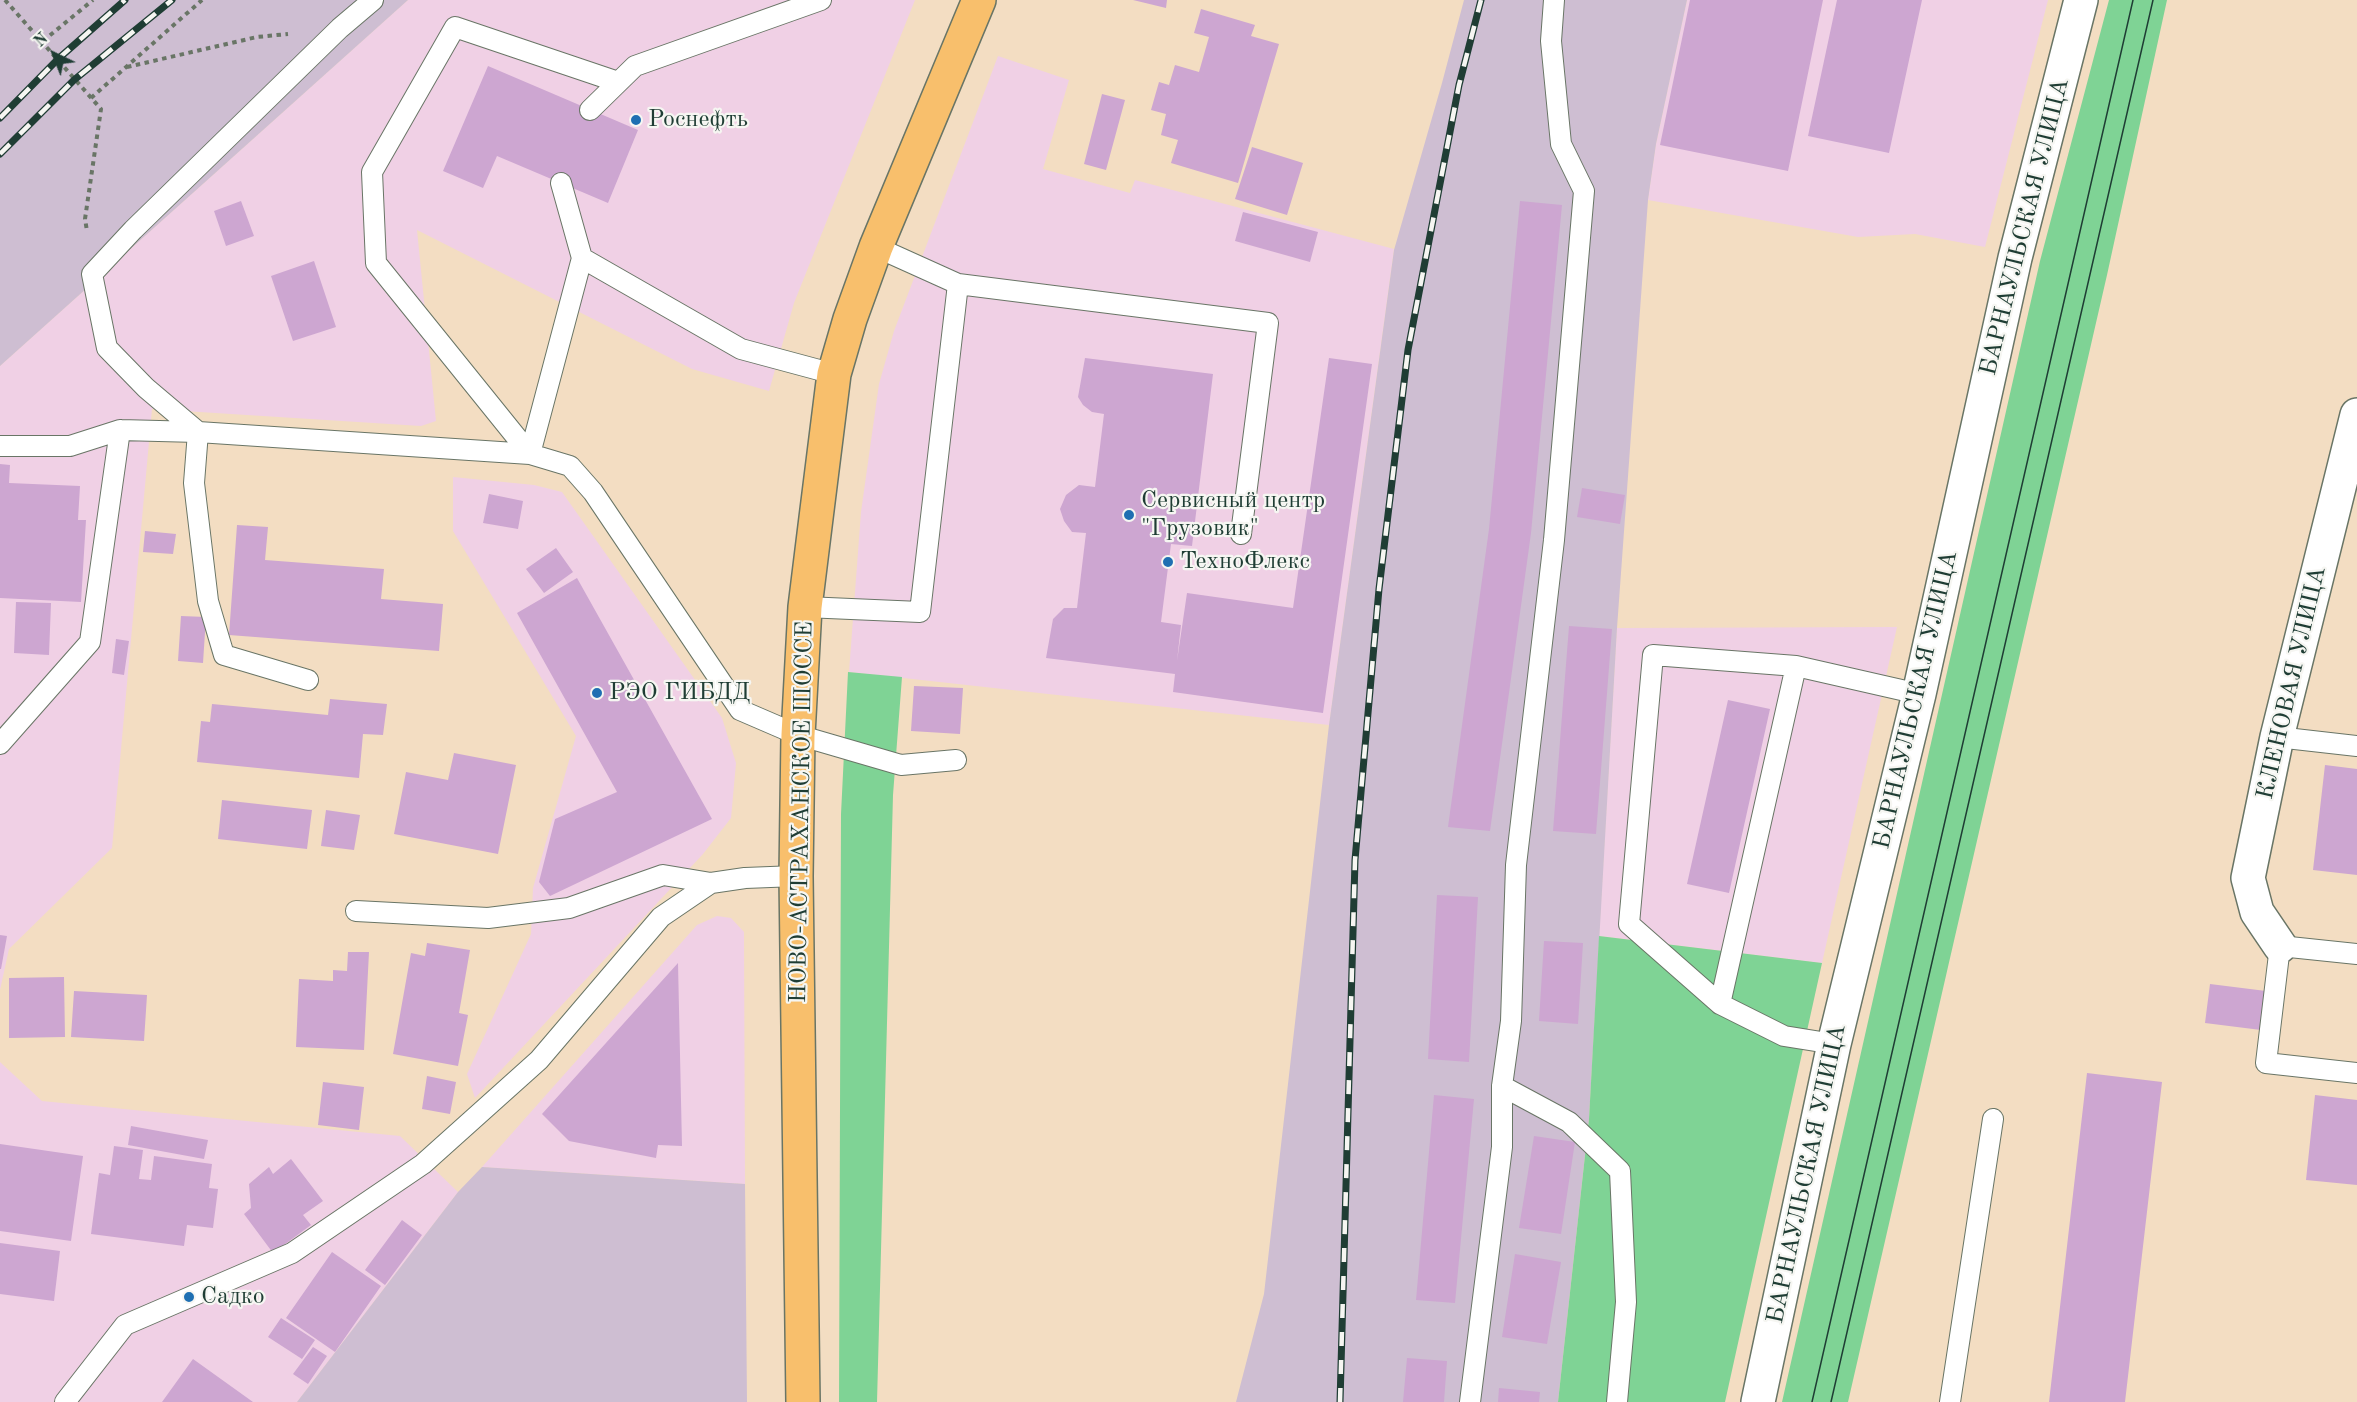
<!DOCTYPE html>
<html>
<head>
<meta charset="utf-8">
<style>
	body { margin:0 }
	#map { position:relative; width:2357px; height:1402px; overflow:hidden; background:#f3ddc2; font-family:"Old Standard TT",serif }
	canvas { display:block }
	.north { position:absolute; left:24px; top:24px; width:60px; height:60px; -webkit-text-stroke:4px #f6f6f2; paint-order:stroke; rotate:317deg; font-size:16px; font-weight:700; line-height:24px; text-align:center; color:#1f3d34 }
	.north::after { content:''; display:block; margin:auto; width:21px; height:27px; background:#1f3d34; clip-path:polygon(50% 0,100% 100%,50% 72%,0 100%) }
</style>
</head>
<body>
<div id="map">
<canvas width="2357" height="1402"></canvas>
<div class="north">N</div>
</div>
<script>
const ctx = document.querySelector('canvas').getContext('2d');
ctx.lineJoin = 'round';
function fill(path, color) { ctx.fillStyle = color; ctx.fill(path, 'evenodd'); }
const poly = rows => new Path2D(rows.map(r => 'M' + r).join(''));
function strokePath(path, color, width, dash) { ctx.strokeStyle = color; ctx.lineWidth = width; ctx.lineCap = dash ? 'butt' : 'round'; ctx.setLineDash(dash || []); ctx.stroke(path); }
function drawText(font, color, halo, rows, align = 'center') {
  ctx.font = font + ' "Old Standard TT",serif'; ctx.lineWidth = 4.5; ctx.setLineDash([]); ctx.textBaseline = 'middle'; ctx.strokeStyle = halo; ctx.fillStyle = color; for (const [text, x, y, turn = 0] of rows) {
    ctx.save(); ctx.translate(x, y); ctx.rotate((+turn || 0) * Math.PI / 180); ctx.textAlign = isNaN(turn) ? turn : align; if (halo) ctx.strokeText(text, 0, 0); ctx.fillText(text, 0, 0); ctx.restore();
  }
}
fill(poly([
	[408,0,915,0,794,303,769,391,692,369,417,230,436,421,421,426,152,409,112,848,9,949,0,990,0,366],
	[1687,0,2048,0,1985,247,1915,234,1858,237,1648,200,1656,144],
	[998,56,1069,80,1043,169,1130,193,1135,180,1394,249,1329,725,849,672,861,512,879,384,894,331],
	[453,477,534,485,562,492,722,718,736,763,731,818,703,854,475,1098,467,1074,531,934,533,888,576,736,453,531],
	[1897,627,1822,963,1599,936,1617,628],
	[717,916,731,918,744,932,745,1184,482,1167,697,925],
	[0,1062,42,1101,400,1136,458,1192,297,1402,0,1402]
]), '#f0d0e5');
fill(poly([
	[0,0,408,0,0,366],
	[1464,0,1687,0,1656,144,1648,200,1617,628,1589,1119,1558,1402,1236,1402,1264,1294,1329,725,1394,250,1442,83],
	[482,1167,745,1184,747,1402,297,1402,458,1192]
]), '#cebed2');
fill(poly([
	[2109,0,2167,0,2107,275,1848,1402,1782,1402,2040,261],
	[848,672,902,677,893,795,877,1402,839,1402,841,814],
	[1599,936,1822,963,1725,1402,1558,1402,1589,1119]
]), '#7fd395');
fill(poly([
	[1133,0,1167,0,1166,8],
	[1690,0,1823,0,1788,171,1660,145],
	[1837,0,1922,0,1889,153,1808,136],
	[1201,9,1255,25,1251,36,1279,44,1238,183,1171,163,1178,140,1161,135,1166,114,1151,110,1159,82,1169,85,1175,65,1199,72,1209,37,1194,33],
	[488,66,638,130,608,203,497,156,483,188,443,171],
	[1102,94,1125,100,1106,170,1084,164],
	[1252,147,1303,163,1287,215,1235,199],
	[241,201,254,236,226,246,214,211],
	[1520,201,1562,205,1531,533,1490,831,1448,827,1489,529],
	[1243,212,1318,232,1310,262,1235,241],
	[314,261,336,327,293,341,271,276],
	[1085,358,1213,374,1192,546,1171,544,1161,622,1181,625,1177,661,1187,593,1293,608,1329,358,1372,364,1323,713,1173,692,1175,674,1046,658,1053,619,1064,608,1077,608,1086,533,1072,532,1064,521,1060,509,1066,495,1079,485,1095,487,1104,414,1092,412,1083,405,1078,397],
	[0,464,10,465,9,483,80,486,78,520,86,520,81,602,0,598],
	[1582,488,1625,495,1620,524,1577,517],
	[489,494,523,501,518,529,483,523],
	[237,525,268,527,265,560,384,569,381,599,443,604,439,651,229,635],
	[145,531,176,534,173,554,143,552],
	[556,548,573,572,544,593,526,569],
	[577,578,712,819,550,896,539,882,555,819,617,792,517,613],
	[16,602,51,603,49,655,14,653],
	[181,616,206,617,203,663,178,661],
	[1569,626,1612,629,1596,834,1553,831],
	[116,639,129,641,124,675,112,673],
	[914,686,963,688,960,734,911,731],
	[330,699,387,704,383,735,363,734,359,778,197,762,201,721,210,722,212,704,328,715],
	[1728,700,1770,709,1729,893,1687,884],
	[454,753,516,765,498,854,394,834,406,772,448,780],
	[2325,765,2357,769,2357,875,2313,870],
	[222,800,312,810,307,849,218,839],
	[326,810,360,815,354,850,321,846],
	[1437,895,1478,897,1469,1062,1428,1059],
	[0,935,7,936,1,969,0,969],
	[1544,941,1583,943,1578,1024,1539,1021],
	[427,943,470,950,459,1013,468,1015,458,1066,393,1054,411,953,425,956],
	[348,952,369,952,364,1050,296,1047,299,979,333,981,333,970,347,971],
	[678,963,682,1146,658,1145,656,1158,569,1141,542,1114],
	[64,977,65,1037,9,1038,9,978],
	[2210,984,2266,991,2261,1030,2205,1023],
	[74,991,147,995,144,1041,71,1037],
	[2087,1073,2162,1082,2125,1402,2049,1402],
	[427,1076,456,1082,450,1114,422,1109],
	[323,1082,364,1087,359,1130,318,1125],
	[1434,1095,1474,1099,1455,1303,1416,1300],
	[2315,1095,2357,1100,2357,1185,2306,1180],
	[131,1126,208,1140,204,1159,128,1145],
	[1534,1136,1575,1142,1561,1234,1519,1228],
	[0,1144,83,1156,71,1241,0,1231],
	[114,1146,143,1150,139,1179,151,1180,154,1156,212,1164,209,1188,218,1189,213,1228,187,1225,184,1246,91,1234,99,1173,110,1175],
	[291,1159,323,1201,303,1215,311,1225,273,1253,244,1214,251,1208,249,1184,269,1167,273,1174],
	[402,1220,422,1235,385,1285,365,1270],
	[0,1243,60,1251,54,1301,0,1294],
	[332,1252,381,1286,335,1352,286,1318],
	[1515,1254,1561,1262,1547,1344,1502,1337],
	[281,1318,315,1340,302,1359,268,1337],
	[313,1347,327,1356,308,1384,293,1374],
	[1407,1358,1447,1361,1444,1402,1403,1402],
	[193,1359,253,1402,162,1402],
	[1499,1388,1540,1392,1539,1402,1498,1402]
]), '#cda6d1');
const service = poly([
	[590,110,635,66,821,0],
	[582,258,741,349,834,374],
	[958,284,1268,323,1241,534],
	[0,446,70,446,120,430,198,432,530,454,570,466,593,492,740,710,798,735,901,765,956,760],
	[530,454,376,263,372,172,455,27,618,82],
	[530,454,582,258,561,183],
	[805,607,920,612,958,284,876,247],
	[308,680,224,655,208,601,194,483,198,432,146,388,107,348,92,274,133,230,340,28,373,0],
	[2277,737,2357,746],
	[0,744,90,642,120,430],
	[356,911,488,918,569,908,663,875,711,883],
	[2357,954,2280,946,2266,1063,2357,1073],
	[1720,1004,1796,666],
	[1834,1044,1784,1036,1720,1004,1629,924,1653,655,1796,666,1919,694],
	[1502,1086,1569,1122,1620,1171,1626,1302,1617,1402],
	[65,1402,125,1325,292,1253,423,1164,539,1060,661,917,711,883,745,878,796,876],
	[1470,1402,1502,1147,1502,1086,1511,1021,1516,865,1554,540,1584,191,1561,144,1551,41,1554,0],
	[1950,1402,1993,1119]
]);
const minor = poly([
	[2280,946,2257,912,2248,878,2277,737,2357,415],
	[1758,1402,1834,1044,1919,694,2015,258,2081,0]
]);
const primary = poly([
	[803,1402,796,876,798,735,805,607,816,518,834,374,850,319,876,247,979,0]
]);
strokePath(service, '#697566', 22);
strokePath(minor, '#697566', 36);
strokePath(primary, '#697566', 36);
strokePath(poly([
	[5,0,101,109,85,219,87,231],
	[43,41,93,0],
	[127,67,257,37,288,34],
	[91,98,202,0]
]), '#697566', 4, [4.5, 4.5]);
strokePath(service, '#fff', 20);
strokePath(minor, '#fff', 33);
strokePath(primary, '#f8bf6c', 33);
strokePath(poly([
	[1812,1402,2133,0],
	[1831,1402,2153,0]
]), '#1f3d34', 1.5);
const rail = poly([
	[0,118,58,59,125,0],
	[0,154,74,80,172,0],
	[1340,1402,1355,860,1379,589,1408,350,1459,85,1481,0]
]);
strokePath(rail, '#1f3d34', 7);
strokePath(rail, '#f6f6f2', 4.5, [14]);
for (const [x, y, r, color] of [
	[636,120,6,"#1f6fb2"],
	[1129,515,6,"#1f6fb2"],
	[1168,562,6,"#1f6fb2"],
	[597,693,6,"#1f6fb2"],
	[189,1297,6,"#1f6fb2"]
]) { const dot = new Path2D(); dot.arc(x, y, r, 0, 2 * Math.PI); ctx.fillStyle = color; ctx.fill(dot); strokePath(dot, '#f6f6f2', 2); }
drawText('24px', '#1f3d34', '#f6f6f2', [
	["Роснефть",648,120],
	["Сервисный центр",1141,501],
	["\"Грузовик\"",1141,529],
	["ТехноФлекс",1180,562],
	["РЭО ГИБДД",609,693],
	["Садко",201,1297]
], 'left');
drawText('24px', '#1f3d34', '#f6f6f2', [
	["БАРНАУЛЬСКАЯ УЛИЦА",2025,227,-76],
	["КЛЕНОВАЯ УЛИЦА",2292,683,-77],
	["БАРНАУЛЬСКАЯ УЛИЦА",1916,700,-77],
	["НОВО-АСТРАХАНСКОЕ ШОССЕ",802,812,-89],
	["БАРНАУЛЬСКАЯ УЛИЦА",1807,1174,-78]
]);
</script>
</body>
</html>
